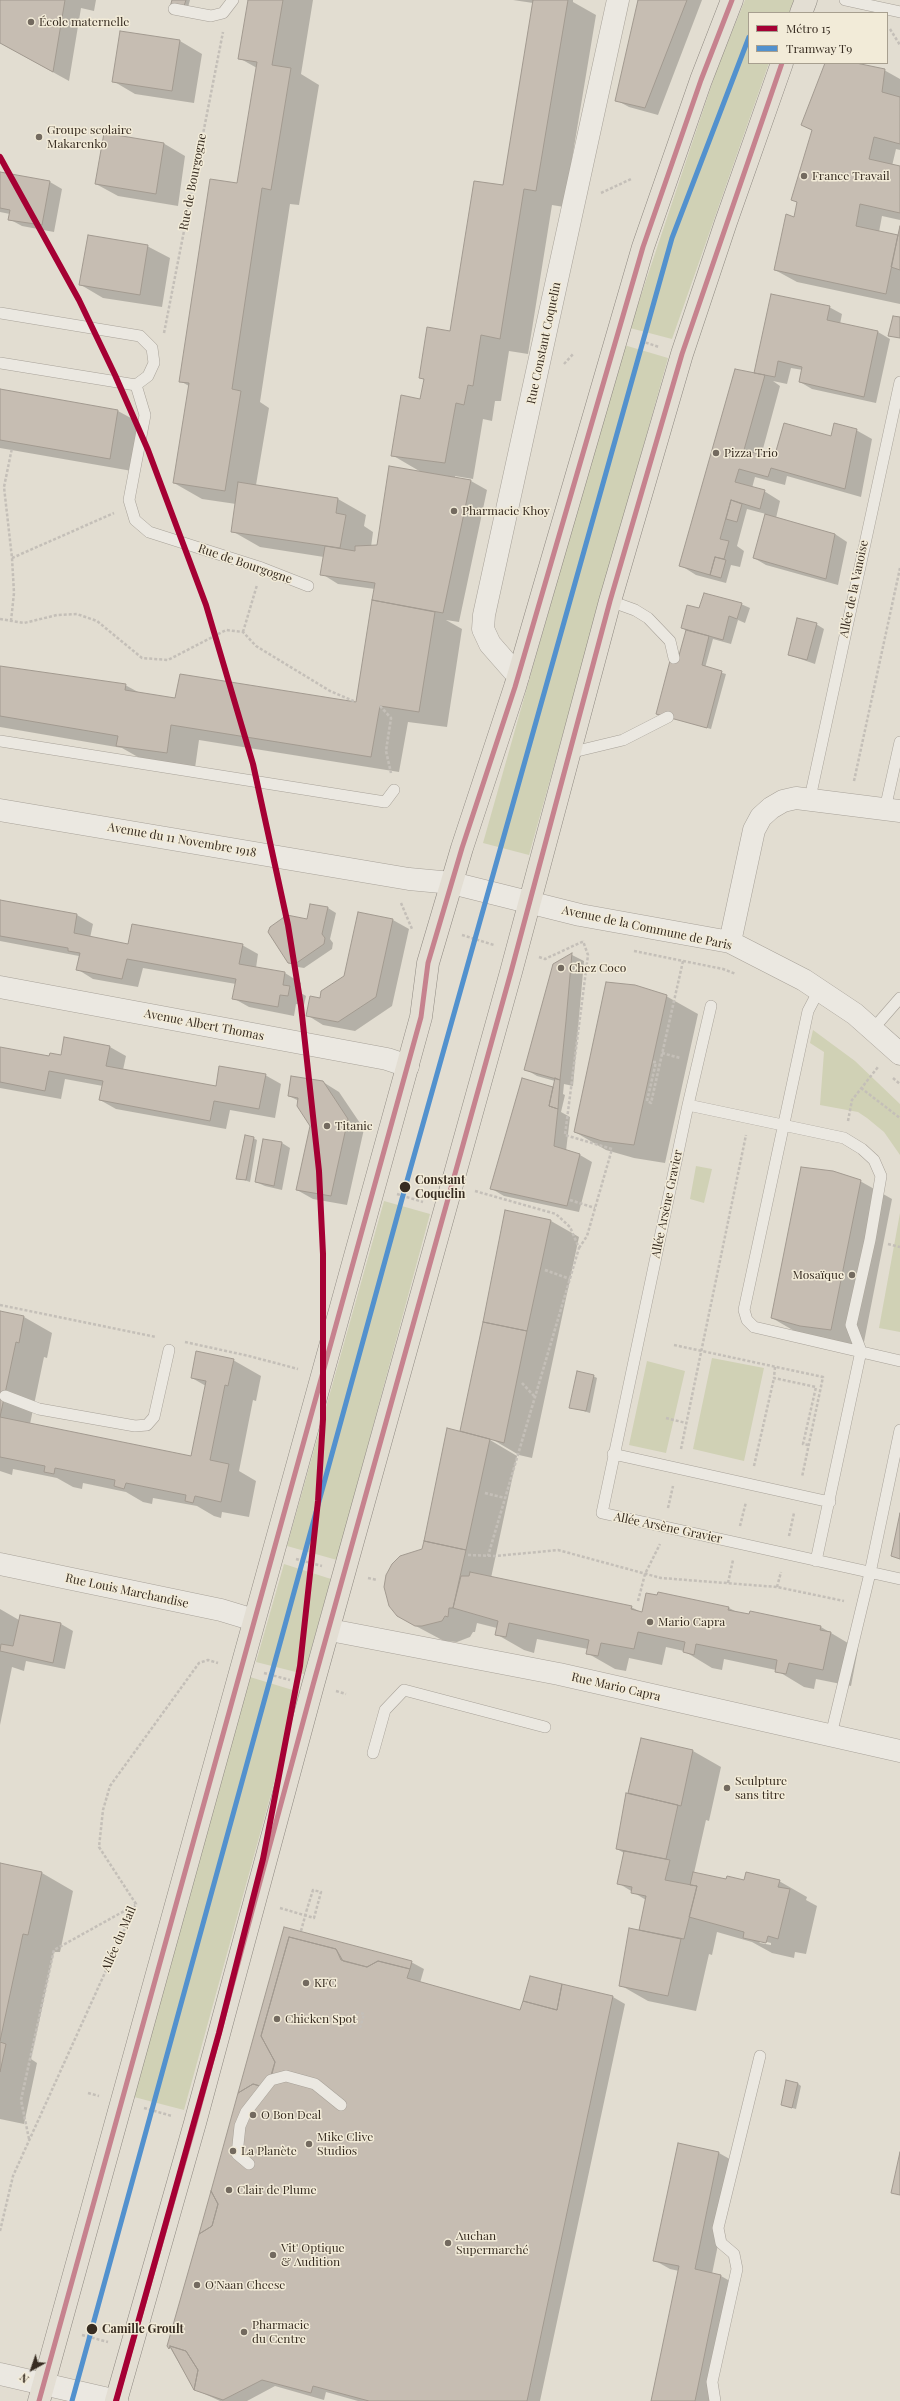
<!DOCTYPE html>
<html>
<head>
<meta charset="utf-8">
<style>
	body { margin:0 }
	#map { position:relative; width:900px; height:2401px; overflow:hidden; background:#e2ddd1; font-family:"Playfair Display",serif }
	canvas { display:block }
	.legend { position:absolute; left:748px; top:12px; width:140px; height:52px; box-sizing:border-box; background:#f2ebd8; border:1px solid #a79f8f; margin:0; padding:5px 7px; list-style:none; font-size:12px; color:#372c21 }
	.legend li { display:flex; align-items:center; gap:8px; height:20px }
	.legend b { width:20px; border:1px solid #a79f8f }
	.north { position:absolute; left:12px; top:2349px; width:40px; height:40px; -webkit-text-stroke:3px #f2ebd8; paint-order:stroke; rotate:220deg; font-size:11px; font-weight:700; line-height:16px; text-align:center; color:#372c21 }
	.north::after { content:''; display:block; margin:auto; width:14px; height:18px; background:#372c21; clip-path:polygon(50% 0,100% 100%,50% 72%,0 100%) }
</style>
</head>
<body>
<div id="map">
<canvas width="900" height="2401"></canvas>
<ul class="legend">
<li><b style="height:5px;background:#a50034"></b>Métro 15</li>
<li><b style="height:5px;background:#5291ce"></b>Tramway T9</li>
</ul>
<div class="north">N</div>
</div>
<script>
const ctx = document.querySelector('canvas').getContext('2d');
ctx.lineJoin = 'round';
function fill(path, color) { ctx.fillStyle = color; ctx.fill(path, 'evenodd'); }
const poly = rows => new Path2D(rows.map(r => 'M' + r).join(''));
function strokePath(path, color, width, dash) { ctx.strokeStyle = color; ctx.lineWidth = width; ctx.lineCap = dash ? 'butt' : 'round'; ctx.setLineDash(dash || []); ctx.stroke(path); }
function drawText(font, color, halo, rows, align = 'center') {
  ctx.font = font + ' "Playfair Display",serif'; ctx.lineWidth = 3; ctx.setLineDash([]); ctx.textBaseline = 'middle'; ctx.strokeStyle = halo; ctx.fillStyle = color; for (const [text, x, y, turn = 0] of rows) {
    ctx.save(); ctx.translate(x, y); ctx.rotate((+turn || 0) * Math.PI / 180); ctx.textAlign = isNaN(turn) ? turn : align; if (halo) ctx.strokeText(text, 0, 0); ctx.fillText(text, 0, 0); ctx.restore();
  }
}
fill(poly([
	[745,0,794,0,789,13,749,13,749,63,769,63,672,339,630,328,718,66],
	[624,345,668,358,529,855,483,843],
	[813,1030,855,1061,900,1104,900,1155,884,1132,867,1118,858,1112,820,1105,824,1052,810,1043],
	[696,1166,712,1169,704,1203,690,1199],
	[384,1201,430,1214,337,1560,287,1546],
	[900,1213,900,1332,879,1328],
	[712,1358,764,1368,744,1461,693,1449],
	[647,1361,685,1371,666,1453,629,1445],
	[284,1564,331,1579,304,1674,256,1662],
	[250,1677,299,1692,184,2110,134,2097]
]), '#d0d1b5');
fill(poly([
	[0,0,96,0,94,11,81,8,69,81,0,43],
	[173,0,190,0,187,11],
	[249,0,313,0,301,74,319,85,299,205,290,204,260,402,269,408,256,485,338,499,366,515,364,526,373,532,371,547,378,546,421,472,392,455,421,400,424,380,420,377,450,332,503,186,533,3,513,0,573,0,573,2,596,15,564,207,552,205,528,354,509,351,501,401,495,401,492,421,483,419,473,479,455,476,455,478,471,481,487,490,459,622,446,620,462,629,447,727,408,722,399,772,199,740,195,768,145,761,122,748,0,727,0,667,125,685,140,693,176,699,356,703,375,589,338,584,322,574,324,557,260,547,232,531,236,504,202,499,174,483,189,386,180,381,238,184,257,68,239,58],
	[640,0,702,0,658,115,629,107,616,100],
	[180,41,202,54,194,103,135,94,113,81],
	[826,63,849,63,884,70,900,79,900,150,896,149,892,166,900,167,900,220,882,216,879,232,899,236,900,231,900,304,797,282,775,270,795,218,798,203,792,199,813,131,802,125],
	[163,143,185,156,178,206,118,196,96,184],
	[0,173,50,182,62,189,54,232,22,226,9,219,10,214,0,212],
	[147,246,170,258,162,307,103,298,81,285],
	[829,307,842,314,840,324,878,332,890,339,876,403,812,389,800,382,803,370,791,368,787,384,773,381,780,386,761,456,775,460,831,437,856,430,872,439,861,497,787,476,785,485,755,477,752,488,764,491,780,501,776,518,835,534,847,542,838,585,766,565,754,558,766,514,747,509,737,546,744,551,740,567,731,565,726,583,696,575,680,565,759,375],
	[0,390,118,411,140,423,132,471,0,448],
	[741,604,750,608,745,623,738,620,731,644,713,639,705,668,726,674,711,729,661,715,687,631,682,628,700,609],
	[816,624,824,629,815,664,789,655],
	[0,901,77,915,93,924,90,938,129,945,242,945,258,954,256,968,285,973,301,983,299,992,306,996,304,1005,296,1004,294,1016,249,1007,233,998,236,984,143,968,138,987,93,979,77,969,79,956,0,941],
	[311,905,328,908,336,913,330,939,333,943,332,949,304,968,298,967,289,962,308,920],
	[393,920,409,929,392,1006,355,1031,323,1025,307,1015,320,999,345,976],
	[572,955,584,961,573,1086,564,1084,563,1094,565,1095,561,1112,570,1117,566,1151,580,1155,592,1162,579,1212,504,1196,492,1189,522,1079,554,1088,555,1081,537,1076,525,1069,554,964],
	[666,996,698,1014,665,1163,634,1158,606,1150,575,1132],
	[110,1047,126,1056,123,1070,217,1087,265,1075,281,1084,275,1118,230,1110,226,1129,116,1109,100,1100,103,1086,65,1079,61,1099,0,1088,0,1048,49,1057],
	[323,1082,339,1092,364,1129,347,1205,313,1199,297,1190,311,1126,299,1101,289,1096],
	[253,1138,257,1140,250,1182,238,1178],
	[282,1143,290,1148,282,1190,265,1186,256,1182],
	[860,1181,892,1199,863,1347,803,1336,772,1318],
	[506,1211,551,1221,579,1237,532,1458,519,1455,490,1438,490,1440,517,1456,491,1578,631,1607,641,1612,729,1608,739,1613,821,1627,858,1649,851,1686,816,1679,814,1689,804,1687,776,1670,724,1659,722,1670,712,1668,684,1651,666,1647,662,1665,629,1658,626,1671,615,1669,587,1653,588,1649,537,1639,534,1653,524,1650,496,1634,497,1628,477,1623,475,1632,473,1632,470,1637,457,1642,444,1641,397,1616,423,1550,461,1432],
	[0,1312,24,1317,52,1333,47,1358,44,1357,30,1424,191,1457,206,1386,192,1378,233,1360,261,1376,256,1401,253,1400,239,1471,256,1481,249,1517,222,1512,221,1518,214,1516,197,1506,153,1498,152,1504,143,1502,126,1492,83,1483,82,1489,73,1487,57,1478,13,1469,12,1475,0,1471],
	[593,1376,597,1378,590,1413,570,1407],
	[0,1609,19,1620,61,1624,73,1631,65,1669,26,1661,24,1671,12,1667,0,1725],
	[642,1739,693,1751,721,1767,709,1821,706,1820,694,1873,727,1880,779,1881,807,1897,806,1900,817,1906,806,1954,795,1952,794,1958,772,1953,752,1942,717,1932,712,1955,709,1954,696,2011,648,2001,620,1985,639,1931,646,1900,618,1883,624,1853,617,1849],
	[758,1940,771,1943,771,1945,760,1943],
	[0,1864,42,1873,73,1891,60,1952,54,1952,31,2059,37,2063,24,2124,0,2119],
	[285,1928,411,1962,424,1969,420,1983,521,2011,613,1997,625,2004,540,2401,358,2401,326,2392,324,2400,275,2386,247,2401,220,2401,194,2389,169,2346],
	[797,2083,801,2086,796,2109,782,2105],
	[679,2144,719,2153,735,2162,712,2274,721,2276,737,2285,713,2401,652,2401,679,2271,670,2269,654,2260]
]), '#0003');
const building = poly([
	[0,0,65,0,53,72,0,43,0,0],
	[172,0,186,0,183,9,170,7,172,0],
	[248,0,283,0,272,65,291,68,271,190,262,188,232,389,241,391,225,491,173,483,189,383,179,382,210,179,237,183,257,62,238,59,248,0],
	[533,0,568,0,536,191,524,189,500,339,481,335,473,386,468,385,464,405,456,403,445,463,391,456,401,395,420,399,424,379,419,378,427,327,450,331,474,181,503,185,533,0],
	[638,0,687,0,645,108,615,101,638,0],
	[120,31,180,40,172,91,112,82,120,31],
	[825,63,856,63,885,69,882,92,900,97,900,144,874,137,869,159,900,166,900,213,860,204,856,226,898,235,886,294,774,270,786,214,794,217,797,202,791,200,812,130,801,125,825,63],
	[104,133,164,143,156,194,95,184,104,133],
	[0,172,50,181,42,225,8,220,10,210,0,208,0,172],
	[900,226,900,270,891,267,900,226],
	[88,235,148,245,140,295,79,285,88,235],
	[771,294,830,306,827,320,878,331,864,397,799,382,802,367,778,361,775,377,754,373,771,294],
	[893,316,900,317,900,338,888,336,893,316],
	[735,369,765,375,744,450,774,458,784,423,831,436,834,423,857,429,845,489,771,468,768,477,739,469,735,482,765,490,760,509,731,500,720,539,729,541,724,559,715,557,710,575,679,566,735,369],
	[0,389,118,410,110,459,0,440,0,389],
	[389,466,471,480,443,613,372,600,375,583,320,575,325,546,355,551,355,546,377,545,389,466],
	[238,482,338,498,336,513,346,515,340,548,231,532,238,482],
	[731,500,742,504,737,522,726,519,731,500],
	[765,514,835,534,826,579,753,558,765,514],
	[715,557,726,560,721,578,710,575,715,557],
	[704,593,742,603,737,619,729,616,723,640,681,628,687,605,699,608,704,593],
	[372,600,435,612,419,712,380,706,371,757,171,725,167,753,116,746,118,736,0,716,0,666,126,684,125,690,175,698,180,674,356,702,372,600],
	[797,618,817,623,807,660,788,655,797,618],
	[686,630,709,636,702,665,722,671,707,728,656,714,671,657,678,659,686,630],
	[0,900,77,914,74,933,128,944,132,924,243,944,239,964,285,972,283,985,290,986,288,996,280,995,278,1007,232,999,236,979,127,959,122,979,76,970,80,953,68,951,68,948,0,936,0,900],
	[310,904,328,907,322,934,325,938,324,944,295,964,288,963,268,932,270,927,287,915,307,919,310,904],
	[358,912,393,919,376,997,338,1022,306,1016,310,996,320,998,321,991,344,976,358,912],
	[572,953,566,1021,560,1080,524,1070,553,964,572,953],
	[606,982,635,985,667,995,634,1145,602,1141,574,1132,606,982],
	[64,1037,110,1046,106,1066,216,1086,219,1066,266,1074,259,1109,214,1101,210,1121,99,1100,103,1081,49,1071,45,1091,0,1082,0,1047,49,1056,50,1053,61,1055,64,1037],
	[291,1076,323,1081,348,1119,331,1196,296,1190,310,1126,297,1106,298,1098,288,1096,291,1076],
	[522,1078,553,1087,549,1106,558,1109,554,1146,580,1154,567,1206,490,1189,522,1078],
	[555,1078,560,1080,558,1109,549,1106,555,1078],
	[245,1135,254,1137,246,1180,236,1179,245,1135],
	[263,1139,282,1142,274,1186,255,1182,263,1139],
	[801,1167,833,1171,861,1180,831,1330,800,1326,771,1318,801,1167],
	[505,1210,551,1220,527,1331,483,1322,505,1210],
	[0,1311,24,1316,19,1343,16,1342,0,1417,191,1456,206,1381,191,1378,196,1351,234,1359,228,1386,225,1385,210,1460,229,1464,221,1502,195,1496,193,1503,185,1501,186,1495,126,1483,124,1489,114,1486,115,1480,55,1468,54,1474,44,1472,45,1466,0,1457,0,1311],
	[483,1322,527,1331,504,1443,460,1431,483,1322],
	[577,1371,594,1375,586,1411,569,1408,577,1371],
	[447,1428,490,1439,466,1550,424,1541,447,1428],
	[900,1513,900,1559,891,1556,900,1513],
	[424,1541,466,1550,453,1608,449,1608,448,1617,445,1616,442,1621,422,1626,415,1626,397,1616,389,1606,384,1587,386,1575,392,1564,400,1556,422,1549,424,1541],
	[470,1572,632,1606,631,1609,642,1612,646,1593,657,1595,658,1592,729,1607,728,1610,749,1614,750,1611,821,1626,820,1630,831,1632,823,1670,789,1663,786,1674,775,1672,777,1660,696,1644,694,1655,683,1652,685,1642,638,1632,634,1649,601,1643,598,1656,586,1654,589,1640,509,1623,506,1637,495,1635,498,1621,453,1608,461,1576,469,1576,470,1572],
	[20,1615,61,1623,53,1663,0,1651,1,1644,13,1646,20,1615],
	[641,1738,693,1750,681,1806,628,1793,641,1738],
	[626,1793,678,1805,666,1859,616,1849,626,1793],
	[624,1851,670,1860,665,1880,697,1886,684,1939,639,1930,646,1896,631,1893,632,1887,617,1884,624,1851],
	[0,1863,42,1872,28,1935,23,1934,0,2041,0,1863],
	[693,1872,726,1879,727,1876,744,1880,746,1872,780,1880,778,1887,790,1889,778,1939,768,1936,766,1943,743,1938,744,1932,689,1917,697,1886,690,1885,693,1872],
	[284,1927,412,1961,410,1969,378,1961,367,1967,341,1960,336,1949,289,1937,261,2036,275,2062,267,2088,253,2084,238,2093,284,1927],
	[629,1928,681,1939,668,1996,619,1986,629,1928],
	[289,1937,336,1949,343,1961,367,1967,378,1961,410,1969,407,1978,520,2010,523,2001,557,2010,562,1984,613,1996,527,2401,369,2401,313,2386,311,2393,262,2380,223,2400,194,2390,198,2370,186,2351,170,2346,169,2349,167,2346,199,2234,212,2226,218,2204,211,2191,238,2093,253,2084,267,2088,272,2074,275,2062,261,2036,289,1937],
	[530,1976,562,1984,557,2010,523,2001,530,1976],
	[0,2042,6,2044,0,2072,0,2042],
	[786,2080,798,2083,792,2108,781,2105,786,2080],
	[678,2143,719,2152,695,2269,721,2275,695,2401,651,2401,679,2266,653,2261,678,2143],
	[900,2152,900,2195,891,2193,900,2152],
	[211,2191,218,2204,212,2226,199,2234,211,2191],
	[170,2346,186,2351,198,2370,194,2390,170,2346]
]);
fill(building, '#c6bdb2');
strokePath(building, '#a29a90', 1);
const lane = poly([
	[845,0,900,12],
	[174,9,211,16,223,13,233,0],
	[0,313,140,336,152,348,154,363,148,376,136,385,0,363],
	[136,385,145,415,129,500,135,520,149,532,262,568,308,586],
	[610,601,635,610,648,618,670,641,674,658],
	[0,741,385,802,394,790],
	[569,753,623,740,668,717],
	[810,798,900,382],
	[885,809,900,742],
	[819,990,808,1011,744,1310,747,1320,754,1327,900,1361],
	[711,1006,688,1105,844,1138,862,1149,874,1160,881,1176,870,1240,851,1325,861,1351,816,1561],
	[873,1029,900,998],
	[688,1105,602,1513,900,1579],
	[5,1396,39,1409,135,1426,147,1425,154,1417,169,1350],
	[613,1454,830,1502],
	[831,1735,870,1573,900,1430],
	[373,1753,385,1710,404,1690,545,1727],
	[249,2164,237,2154,240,2126,246,2112,271,2080,286,2076,315,2084,341,2105],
	[715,2401,712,2382,737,2269,734,2254,721,2243,718,2228,760,2056]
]);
const street = poly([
	[518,676,490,644,483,629,484,615,618,0],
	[0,810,409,879,452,883,580,915,730,942,804,980,855,1014,900,1054],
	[730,942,754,830,761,817,771,808,783,801,796,798,900,811],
	[0,987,387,1059,408,1066],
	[0,1564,221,1610,254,1620],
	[330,1630,559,1674,900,1751],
	[0,2374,117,2401]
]);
const primary = poly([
	[801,13,806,0],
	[39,2401,421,1017,428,963,462,848,515,687,643,247,701,80,732,0],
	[116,2401,195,2123,313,1685,511,972,610,601,682,354,726,222,782,63]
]);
strokePath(lane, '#a8a299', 12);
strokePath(street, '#a8a299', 23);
strokePath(primary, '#8e8880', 23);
strokePath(poly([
	[890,29,900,45],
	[601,193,631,179],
	[164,333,223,32],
	[641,341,659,347],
	[564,364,574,353],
	[12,558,114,513],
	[0,619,24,623,57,615,77,614,97,621,142,658,168,660,226,630,243,632,256,646,330,691,356,702],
	[11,621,14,593,12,558,4,487,12,448],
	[243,632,257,585],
	[380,706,391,718,386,751,391,773],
	[854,781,900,568],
	[401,903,412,929],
	[462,935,494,945],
	[634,951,723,969,736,974],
	[539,957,545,959,584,941],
	[662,1053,680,1058],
	[653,1062,656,1062,647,1101,651,1103,683,961],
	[893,1078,900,1084],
	[861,1088,900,1118],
	[848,1121,852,1100,878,1067],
	[475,1191,556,1214,570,1227,579,1248,488,1556],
	[397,1194,423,1202],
	[570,1200,595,1208],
	[888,1244,900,1247],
	[579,1248,587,1236,612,1149,565,1135,588,955,583,941],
	[545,1270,570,1279],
	[0,1305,156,1337],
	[185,1342,249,1356,298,1369],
	[674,1345,823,1377,802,1477],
	[775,1367,774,1378,816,1387,803,1444,809,1445],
	[522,1383,535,1397],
	[666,1418,686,1423],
	[681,1449,746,1135],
	[754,1466,774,1378],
	[485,1493,505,1498],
	[668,1508,673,1486],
	[740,1526,746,1502],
	[789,1536,794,1513],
	[468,1555,496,1556,558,1550,661,1578,777,1587,844,1601],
	[296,1559,322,1566],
	[368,1578,377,1580],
	[728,1583,733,1560],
	[777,1587,781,1572],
	[638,1601,645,1574,660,1544],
	[264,1673,290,1680],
	[336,1691,346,1694],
	[280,1908,314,1918,321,1892,313,1890,307,1909],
	[351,2026,356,2012,364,2014,360,2028],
	[88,2093,99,2096],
	[144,2108,172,2116],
	[29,2139,21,2100,54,1950,135,1905],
	[0,2231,13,2176,136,1904,99,1847,103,1810,110,1786,199,1663,208,1660,218,1663],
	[82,2335,108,2342]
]), '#c4bfb8', 2.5, [3, 2]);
strokePath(lane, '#ebe8e1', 11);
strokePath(street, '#ebe8e1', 22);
strokePath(primary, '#e3ded3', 22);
strokePath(poly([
	[301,1931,307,1909]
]), '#c4bfb8', 2.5, [3, 2]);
strokePath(poly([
	[39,2401,421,1017,428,963,462,848,515,687,643,247,701,80,732,0],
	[116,2401,195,2123,313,1685,511,972,610,601,682,354,782,63]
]), '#c6828e', 5);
strokePath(poly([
	[72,2401,405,1188,672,238,749,37]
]), '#5291ce', 5);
strokePath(poly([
	[0,157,79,300,115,375,148,450,206,605,253,764,288,925,301,1006,319,1171,323,1254,323,1419,318,1501,300,1666,263,1859,219,2033,116,2401]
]), '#a50034', 6);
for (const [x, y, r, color] of [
	[31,22,4,"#736a5f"],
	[39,137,4,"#736a5f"],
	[804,176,4,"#736a5f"],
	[716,453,4,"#736a5f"],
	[454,511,4,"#736a5f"],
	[561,968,4,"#736a5f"],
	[327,1126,4,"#736a5f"],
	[405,1187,6,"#372c21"],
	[852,1275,4,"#736a5f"],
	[650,1622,4,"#736a5f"],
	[727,1788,4,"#736a5f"],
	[306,1983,4,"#736a5f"],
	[277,2019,4,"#736a5f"],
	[253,2115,4,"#736a5f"],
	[309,2144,4,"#736a5f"],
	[233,2151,4,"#736a5f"],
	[229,2190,4,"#736a5f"],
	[448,2243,4,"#736a5f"],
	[273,2255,4,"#736a5f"],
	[197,2285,4,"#736a5f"],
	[92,2329,6,"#372c21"],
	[244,2332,4,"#736a5f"]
]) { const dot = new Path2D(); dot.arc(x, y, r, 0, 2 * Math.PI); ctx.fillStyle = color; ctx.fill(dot); strokePath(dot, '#f2ebd8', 1.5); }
drawText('12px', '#372c21', '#f2ebd8', [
	["École maternelle",39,22],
	["Groupe scolaire",47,130],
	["Makarenko",47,144],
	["France Travail",812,176],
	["Pizza Trio",724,453],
	["Pharmacie Khoy",462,511],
	["Chez Coco",569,968],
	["Titanic",335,1126],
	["Mosaïque",844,1275,"right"],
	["Mario Capra",658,1622],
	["Sculpture",735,1781],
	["sans titre",735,1795],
	["KFC",314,1983],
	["Chicken Spot",285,2019],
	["O Bon Deal",261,2115],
	["Mike Clive",317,2137],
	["Studios",317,2151],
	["La Planète",241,2151],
	["Clair de Plume",237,2190],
	["Auchan",456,2236],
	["Supermarché",456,2250],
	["Vit' Optique",281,2248],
	["& Audition",281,2262],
	["O'Naan Cheese",205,2285],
	["Pharmacie",252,2325],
	["du Centre",252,2339]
], 'left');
drawText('12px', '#372c21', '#f2ebd8', [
	["Rue de Bourgogne",193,182,-79],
	["Rue Constant Coquelin",544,343,-78],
	["Rue de Bourgogne",245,564,19],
	["Allée de la Vanoise",854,589,-78],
	["Avenue du 11 Novembre 1918",182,840,10],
	["Avenue de la Commune de Paris",647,928,12],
	["Avenue Albert Thomas",204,1025,11],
	["Allée Arsène Gravier",667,1204,-78],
	["Allée Arsène Gravier",668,1528,12],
	["Rue Louis Marchandise",127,1591,12],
	["Rue Mario Capra",616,1687,13],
	["Allée du Mail",119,1939,-67]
]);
drawText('bold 12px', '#372c21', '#f2ebd8', [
	["Constant",415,1180],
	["Coquelin",415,1194],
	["Camille Groult",102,2329]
], 'left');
</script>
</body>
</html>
